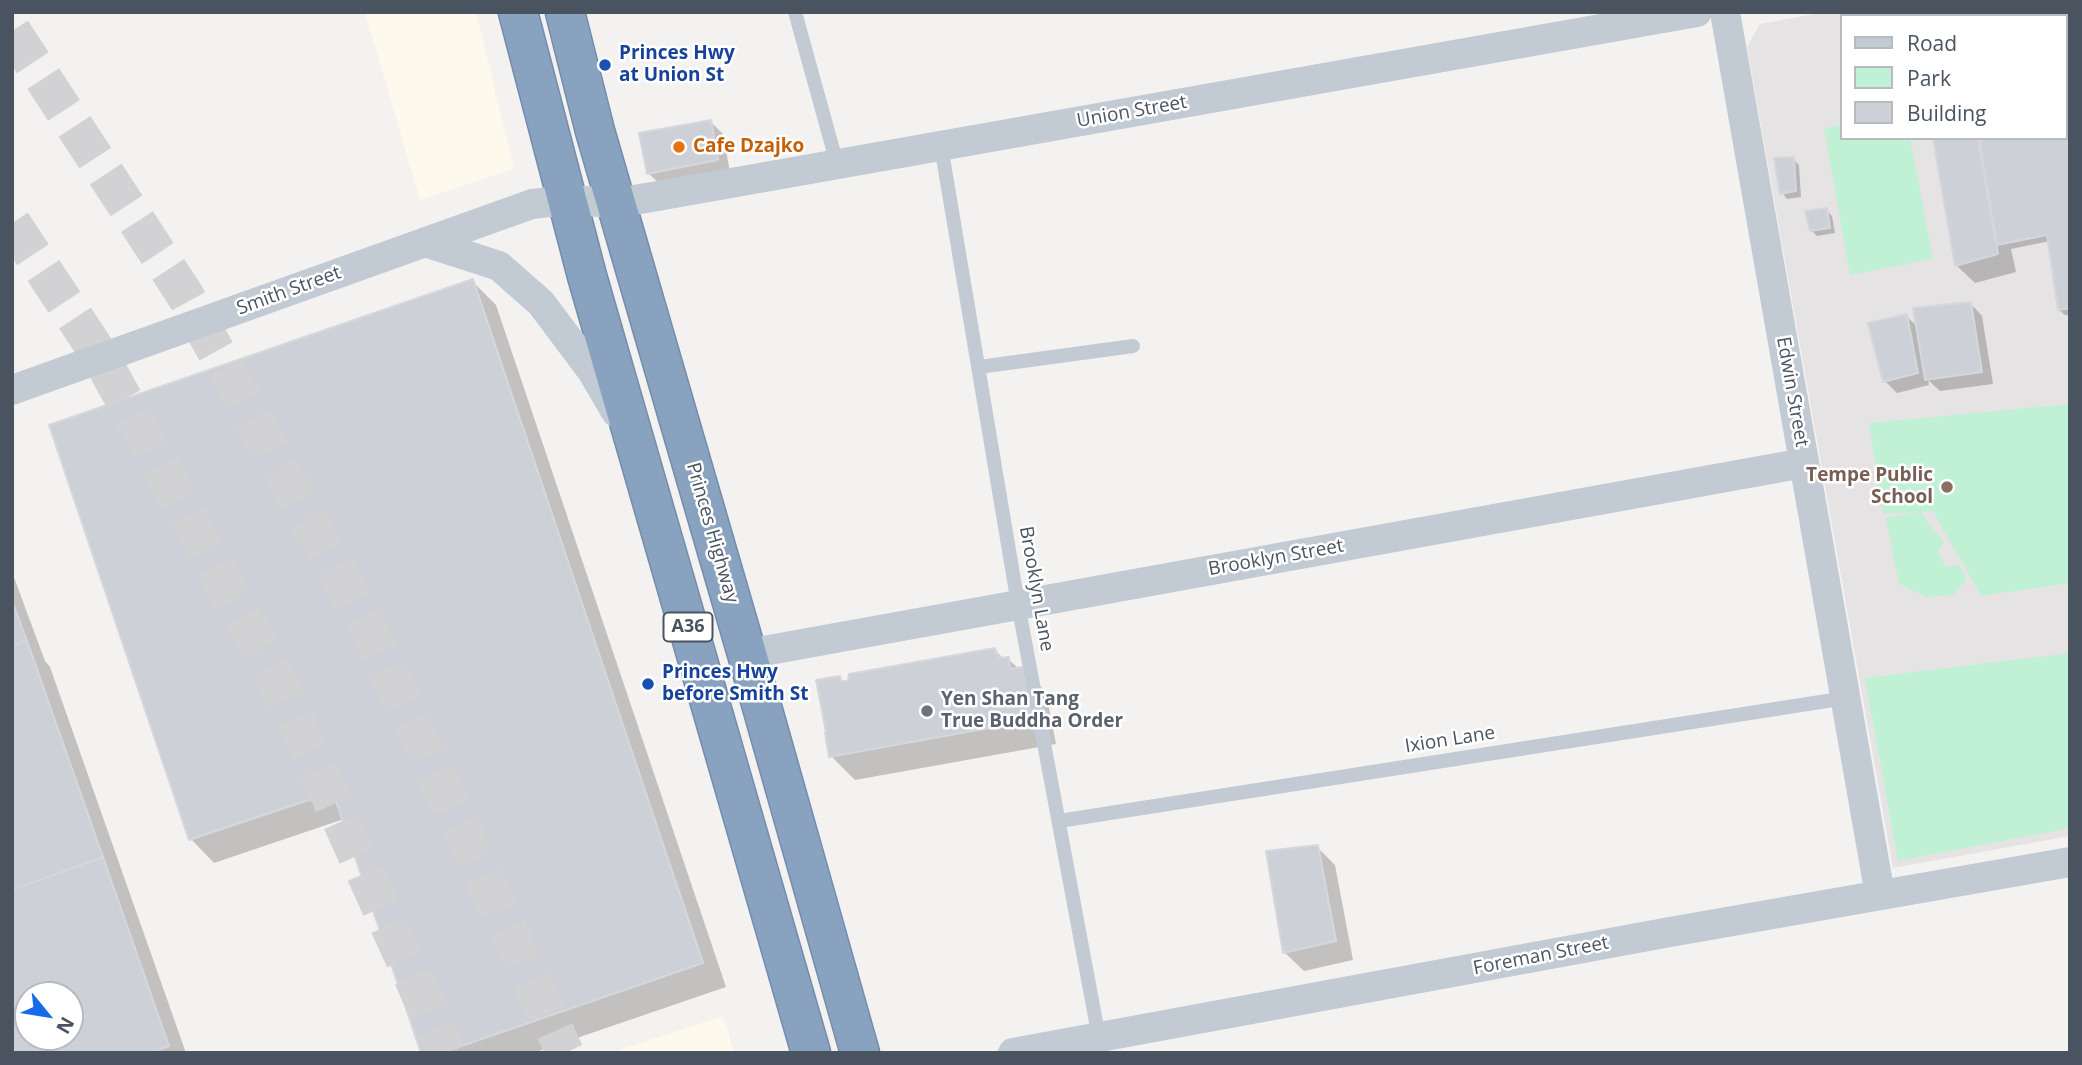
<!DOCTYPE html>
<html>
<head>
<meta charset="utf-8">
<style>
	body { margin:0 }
	#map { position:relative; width:2082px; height:1065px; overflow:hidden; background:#f4f2f1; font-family:"Open Sans",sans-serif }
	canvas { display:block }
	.frame { position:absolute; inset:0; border:14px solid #495460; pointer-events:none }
	.legend { position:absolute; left:1840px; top:14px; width:228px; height:126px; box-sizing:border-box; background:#fff; border:2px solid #b6bbbf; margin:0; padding:9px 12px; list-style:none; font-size:21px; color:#495460 }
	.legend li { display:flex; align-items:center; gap:14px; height:35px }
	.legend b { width:35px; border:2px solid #b6bbbf }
	.north { position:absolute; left:14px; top:981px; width:70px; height:70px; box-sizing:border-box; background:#fff; border:2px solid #b6bbbf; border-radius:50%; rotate:120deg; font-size:19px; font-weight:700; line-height:28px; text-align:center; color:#495460 }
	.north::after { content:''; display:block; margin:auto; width:24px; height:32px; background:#176be9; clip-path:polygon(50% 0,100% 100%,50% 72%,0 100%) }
</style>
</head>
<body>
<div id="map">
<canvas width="2082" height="1065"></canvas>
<div class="frame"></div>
<ul class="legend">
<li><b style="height:9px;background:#c2cbd3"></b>Road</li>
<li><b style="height:19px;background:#c1f1d5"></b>Park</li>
<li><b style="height:19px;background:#cdd0d7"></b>Building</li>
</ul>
<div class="north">N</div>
</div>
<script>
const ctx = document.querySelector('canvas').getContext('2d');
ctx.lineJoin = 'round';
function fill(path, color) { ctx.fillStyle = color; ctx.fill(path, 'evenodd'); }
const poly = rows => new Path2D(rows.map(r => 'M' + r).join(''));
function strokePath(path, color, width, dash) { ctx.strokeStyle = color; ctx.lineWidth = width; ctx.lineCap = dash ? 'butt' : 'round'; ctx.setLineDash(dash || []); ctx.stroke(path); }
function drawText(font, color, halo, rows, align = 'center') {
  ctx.font = font + ' "Open Sans",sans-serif'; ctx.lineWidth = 5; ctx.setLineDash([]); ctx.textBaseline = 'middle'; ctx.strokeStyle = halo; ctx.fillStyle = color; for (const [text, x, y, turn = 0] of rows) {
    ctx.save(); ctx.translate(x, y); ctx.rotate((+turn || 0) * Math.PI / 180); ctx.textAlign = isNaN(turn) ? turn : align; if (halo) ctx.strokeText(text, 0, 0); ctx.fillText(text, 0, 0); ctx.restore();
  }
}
fill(poly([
	[365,12,476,12,514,169,420,200],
	[723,1016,734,1053,611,1053]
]), '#fdf9ec');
fill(poly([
	[1825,12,2070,12,2070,836,1893,868,1747,47,1760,24],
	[1842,16,2066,16,2066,138,1842,138]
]), '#e5e3e3');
fill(poly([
	[1842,125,1842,138,1910,138,1933,259,1850,275,1824,128],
	[2070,404,2070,583,1981,596,1933,511,1920,512,1944,543,1938,552,1946,568,1958,564,1967,579,1953,595,1927,597,1899,584,1886,518,1918,512,1883,514,1869,423],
	[2070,653,2070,828,1898,861,1865,678]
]), '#c1f1d5');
fill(poly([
	[2070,109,2070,315,2065,315,2059,310,2050,241,2011,249,2016,272,1975,283,1956,265,1935,138,2066,138],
	[710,121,723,134,730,172,661,185,648,173],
	[1793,159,1799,165,1801,197,1787,199,1782,193],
	[1826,210,1832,216,1835,233,1817,236,1811,230],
	[472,281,496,305,726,987,533,1053,422,1053,344,819,214,863,191,839],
	[1970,303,1982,316,1993,384,1940,391,1928,380,1929,385,1897,393,1885,381,1906,316,1918,327],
	[12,572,45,661,50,667,186,1053,12,1053],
	[28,995,70,995,70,1037,28,1037],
	[995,650,1004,659,1008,659,1019,669,1023,668,1046,692,1056,744,855,780,831,756,839,677,844,682],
	[1317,847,1335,865,1353,960,1304,971,1285,953]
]), '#0003');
const building = poly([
	[2070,107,2070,308,2058,310,2047,235,1997,245,1979,138,2066,138,2066,108,2070,107],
	[711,120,718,160,647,174,639,133,711,120],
	[1933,138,1978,138,1998,254,1955,266,1933,138],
	[1794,157,1796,191,1780,194,1774,158,1794,157],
	[1827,208,1830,228,1810,231,1805,211,1827,208],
	[473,279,703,963,441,1053,421,1053,333,792,189,840,49,425,473,279],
	[1971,302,1982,372,1925,380,1913,308,1971,302],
	[1907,314,1918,373,1883,382,1868,323,1907,314],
	[12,601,27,641,12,646,12,601],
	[27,641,103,857,12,890,12,646,27,641],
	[995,648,999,658,1009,657,1010,669,1023,667,1033,720,829,757,825,733,826,732,816,680,840,676,841,681,848,681,849,674,995,648],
	[1318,845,1336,941,1283,953,1266,851,1318,845],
	[103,857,169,1046,149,1053,12,1053,12,890,103,857],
	[28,995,70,995,70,1037,28,1037,28,995]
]);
fill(building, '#cdd0d7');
strokePath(building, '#d5d7dd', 2);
strokePath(poly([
	[12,31,185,295,369,629,565,1053],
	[12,223,100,356,276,678,447,1053]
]), '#d2d2d4', 38, [38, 19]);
const highway = poly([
	[518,12,587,276,811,1053],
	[565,12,595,131,747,654,860,1053]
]);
strokePath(highway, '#748dac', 41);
strokePath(poly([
	[795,12,837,164],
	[941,146,1018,604,1099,1038],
	[979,367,1133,346],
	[1059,821,1846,698]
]), '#c2cbd3', 14);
strokePath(poly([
	[1725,12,1880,895],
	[425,242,499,266,541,303,592,371,616,412],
	[12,390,532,204,567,200,616,203,652,197,1697,12],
	[747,654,1804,463],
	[1013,1053,1670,932,2070,862]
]), '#c2cbd3', 30);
strokePath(highway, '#89a2c0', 38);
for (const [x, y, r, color] of [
	[605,65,7,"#1a4fb4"],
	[679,147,7,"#e8710a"],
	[1947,487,7,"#8d6e63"],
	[648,684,7,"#1a4fb4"],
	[927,711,7,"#6b7280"]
]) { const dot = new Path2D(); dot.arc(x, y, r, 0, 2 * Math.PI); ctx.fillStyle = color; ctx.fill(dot); strokePath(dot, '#fff', 2.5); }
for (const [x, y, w] of [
	[688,627,49]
]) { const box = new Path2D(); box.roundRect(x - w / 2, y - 14.5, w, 29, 5); ctx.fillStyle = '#fff'; ctx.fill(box); strokePath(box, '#495460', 2); }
drawText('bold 18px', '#495460', null, [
	["A36",688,627]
]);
drawText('bold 19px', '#164399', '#fff', [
	["Princes Hwy",619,54],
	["at Union St",619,76],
	["Princes Hwy",662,673],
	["before Smith St",662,695]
], 'left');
drawText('19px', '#495460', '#fff', [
	["Union Street",1132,112,-10],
	["Smith Street",289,291,-20],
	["Edwin Street",1792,392,80],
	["Princes Highway",712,533,74],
	["Brooklyn Street",1276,558,-10],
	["Brooklyn Lane",1036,589,80],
	["Ixion Lane",1450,740,-9],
	["Foreman Street",1541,956,-11]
]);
drawText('bold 19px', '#c56008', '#fff', [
	["Cafe Dzajko",693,147]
], 'left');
drawText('bold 19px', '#785e54', '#fff', [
	["Tempe Public",1933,476],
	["School",1933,498]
], 'right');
drawText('bold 19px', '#5b616d', '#fff', [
	["Yen Shan Tang",941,700],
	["True Buddha Order",941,722]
], 'left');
</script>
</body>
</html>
